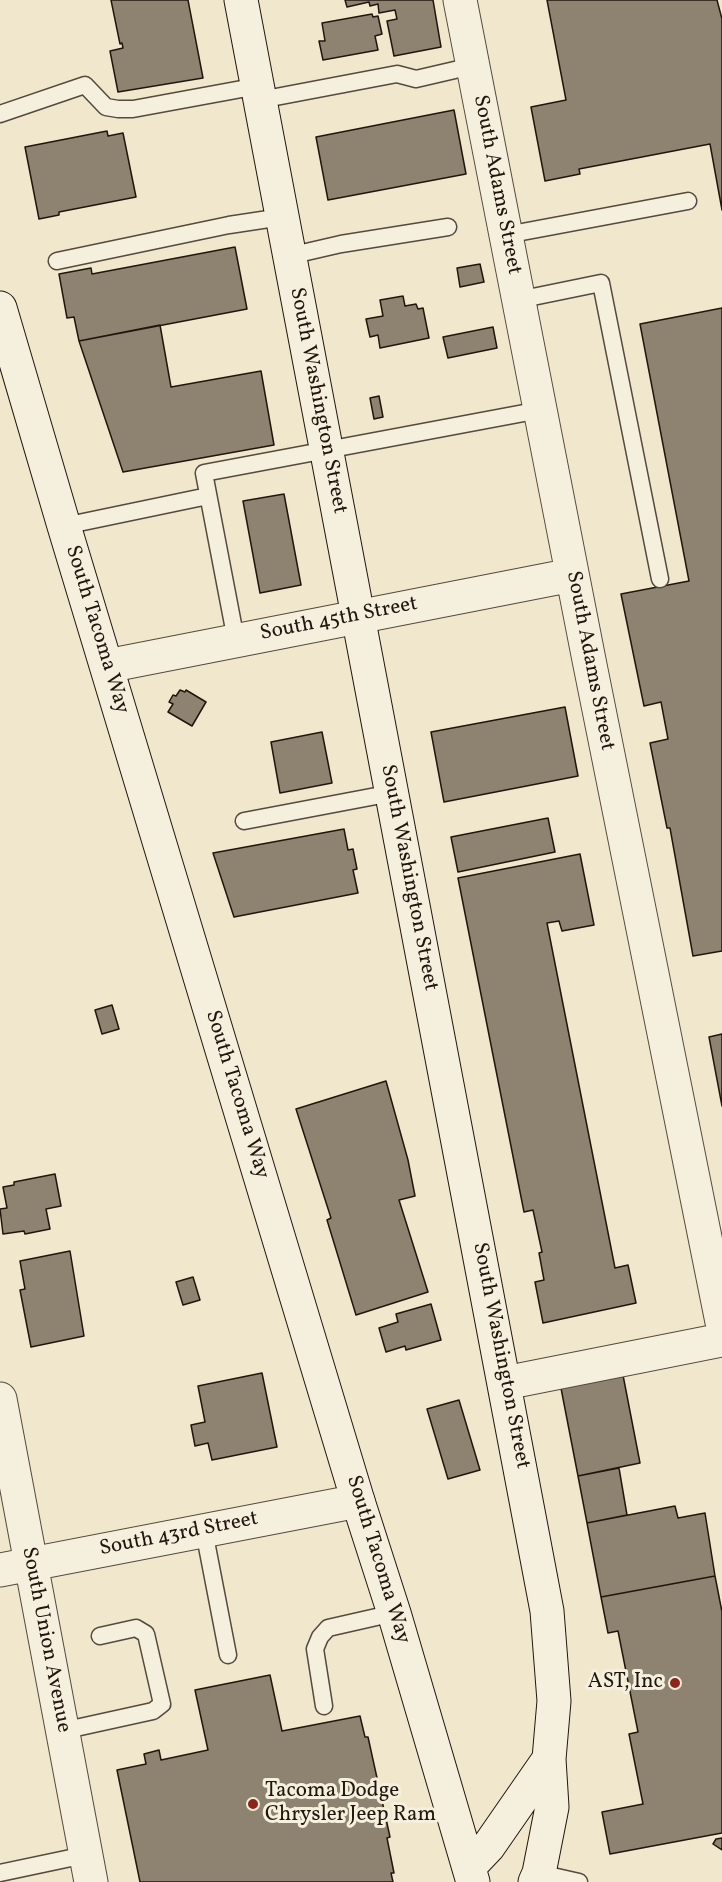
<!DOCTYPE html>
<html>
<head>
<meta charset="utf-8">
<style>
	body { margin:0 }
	canvas { display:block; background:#f0e7cc }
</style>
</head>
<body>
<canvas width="722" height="1882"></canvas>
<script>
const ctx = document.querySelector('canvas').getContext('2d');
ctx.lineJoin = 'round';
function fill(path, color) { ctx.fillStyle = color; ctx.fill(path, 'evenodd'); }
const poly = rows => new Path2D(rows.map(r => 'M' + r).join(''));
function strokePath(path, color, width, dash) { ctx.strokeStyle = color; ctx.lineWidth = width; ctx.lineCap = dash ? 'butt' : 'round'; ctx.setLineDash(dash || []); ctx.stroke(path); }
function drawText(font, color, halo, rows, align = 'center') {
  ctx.font = font + ' Vollkorn,serif'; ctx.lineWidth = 6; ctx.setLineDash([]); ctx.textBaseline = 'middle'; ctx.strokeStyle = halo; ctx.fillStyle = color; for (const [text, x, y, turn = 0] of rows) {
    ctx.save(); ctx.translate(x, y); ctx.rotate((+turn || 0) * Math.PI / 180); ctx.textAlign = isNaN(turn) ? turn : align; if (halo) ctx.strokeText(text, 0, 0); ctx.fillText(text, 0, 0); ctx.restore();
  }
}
const building = poly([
	[111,0,188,0,203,78,118,92,110,51,123,48,122,43,120,44,111,0],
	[345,0,433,0,441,47,394,56,387,21,397,19,395,10,379,13,378,4,370,6,369,2,347,7,345,0],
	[547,0,717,0,722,19,722,210,710,144,579,169,580,174,545,181,531,107,566,100,547,0],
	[372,14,373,17,378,16,382,34,375,36,378,50,323,60,319,41,325,41,322,23,372,14],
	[454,110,466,174,328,200,316,137,454,110],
	[107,131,108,136,123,133,136,197,59,212,59,215,39,219,25,147,107,131],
	[235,247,247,309,79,341,74,317,67,318,59,274,91,268,92,274,235,247],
	[480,264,484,282,460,287,457,268,480,264],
	[403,296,405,306,416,304,418,309,423,308,429,338,380,348,378,335,370,337,366,319,383,316,380,300,403,296],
	[722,308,722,951,693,956,670,828,667,828,650,743,668,739,661,702,644,706,621,594,689,581,640,324,722,308],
	[160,325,171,387,261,371,274,445,123,472,79,341,160,325],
	[493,327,497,348,448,358,443,337,493,327],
	[379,396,383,417,374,419,370,398,379,396],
	[284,494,301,585,260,593,243,501,284,494],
	[180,690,185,692,186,690,206,702,192,726,168,712,173,704,169,702,173,695,176,696,180,690],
	[565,707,578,776,444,802,431,732,565,707],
	[322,732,332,783,280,793,271,742,322,732],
	[548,818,555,852,458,872,451,837,548,818],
	[344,829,348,850,353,849,357,869,353,870,358,893,234,917,213,853,344,829],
	[580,854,594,925,562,931,559,921,547,923,615,1268,628,1265,636,1303,543,1323,535,1282,544,1280,539,1253,542,1252,533,1210,524,1212,458,878,580,854],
	[112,1005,119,1029,102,1034,95,1010,112,1005],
	[722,1034,722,1106,709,1037,722,1034],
	[386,1081,408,1160,415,1196,399,1200,428,1292,356,1315,327,1220,331,1218,296,1109,386,1081],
	[55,1174,61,1206,46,1209,50,1229,25,1234,24,1231,3,1234,0,1209,7,1208,3,1187,14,1185,14,1182,55,1174],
	[70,1251,84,1336,31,1347,20,1290,25,1289,20,1261,70,1251],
	[193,1277,200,1300,183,1305,176,1282,193,1277],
	[431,1304,441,1340,406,1350,405,1346,386,1352,379,1328,398,1322,396,1314,431,1304],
	[622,1370,640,1463,578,1476,560,1383,622,1370],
	[262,1373,277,1447,212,1460,208,1443,195,1446,191,1425,205,1422,198,1386,262,1373],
	[459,1400,480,1470,448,1479,427,1409,459,1400],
	[619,1468,627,1515,587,1523,578,1476,619,1468],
	[675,1506,678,1518,705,1513,715,1576,601,1597,587,1523,675,1506],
	[715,1576,722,1612,722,1833,610,1854,602,1812,643,1804,629,1734,638,1732,618,1631,608,1633,601,1597,715,1576],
	[270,1675,282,1731,360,1716,365,1737,368,1737,390,1837,387,1838,394,1873,391,1873,393,1882,140,1882,117,1770,146,1764,144,1754,159,1750,161,1760,208,1750,195,1690,270,1675],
	[722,1838,722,1850,713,1844,716,1839,722,1838]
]);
fill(building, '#8d8370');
strokePath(building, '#21160d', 1.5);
const lane = poly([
	[260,100,397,74,416,79,472,66],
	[0,114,85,85,106,107,118,109,133,109,258,86],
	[506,235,688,201],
	[289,256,341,244,448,227],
	[57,261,229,225,282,217],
	[518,300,601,283,660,579],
	[64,526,208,496],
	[236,640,204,473,540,410],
	[244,821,392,793],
	[204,1531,228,1655],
	[324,1706,315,1649,320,1637,328,1628,394,1613],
	[62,1731,153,1711,162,1704,146,1634,136,1628,100,1636],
	[0,1873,85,1855],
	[539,1873,579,1882]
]);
const street = poly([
	[460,0,589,660,722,1322],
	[107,666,572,575],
	[505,1383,722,1340],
	[0,1399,91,1882],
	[0,1570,358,1501]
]);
const secondary = poly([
	[241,0,547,1611,554,1701,549,1759,552,1807,539,1873,535,1882],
	[0,308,64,526,358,1501,394,1613,473,1882],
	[469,1867,488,1847,549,1759]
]);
strokePath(lane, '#554a3d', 19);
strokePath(street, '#554a3d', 35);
strokePath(secondary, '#21160d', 35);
strokePath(lane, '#f5efde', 16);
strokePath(street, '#f5efde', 33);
strokePath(secondary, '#f5efde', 33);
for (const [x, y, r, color] of [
	[675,1683,6,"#8f2418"],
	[253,1804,6,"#8f2418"]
]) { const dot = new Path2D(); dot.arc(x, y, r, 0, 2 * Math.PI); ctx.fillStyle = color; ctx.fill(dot); strokePath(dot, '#f5efde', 2); }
drawText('21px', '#21160d', '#f5efde', [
	["South Adams Street",496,185,79],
	["South Washington Street",317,401,79],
	["South 45th Street",339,620,-11],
	["South Tacoma Way",96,630,73],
	["South Adams Street",589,661,79],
	["South Washington Street",408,878,79],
	["South Tacoma Way",236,1095,73],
	["South Washington Street",500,1356,79],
	["South 43rd Street",179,1535,-11],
	["South Tacoma Way",377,1560,73],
	["South Union Avenue",45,1640,79]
]);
drawText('21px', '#21160d', '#f5efde', [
	["AST, Inc",663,1683],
	["Tacoma Dodge",265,1792,"left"],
	["Chrysler Jeep Ram",265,1816,"left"]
], 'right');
</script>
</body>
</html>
